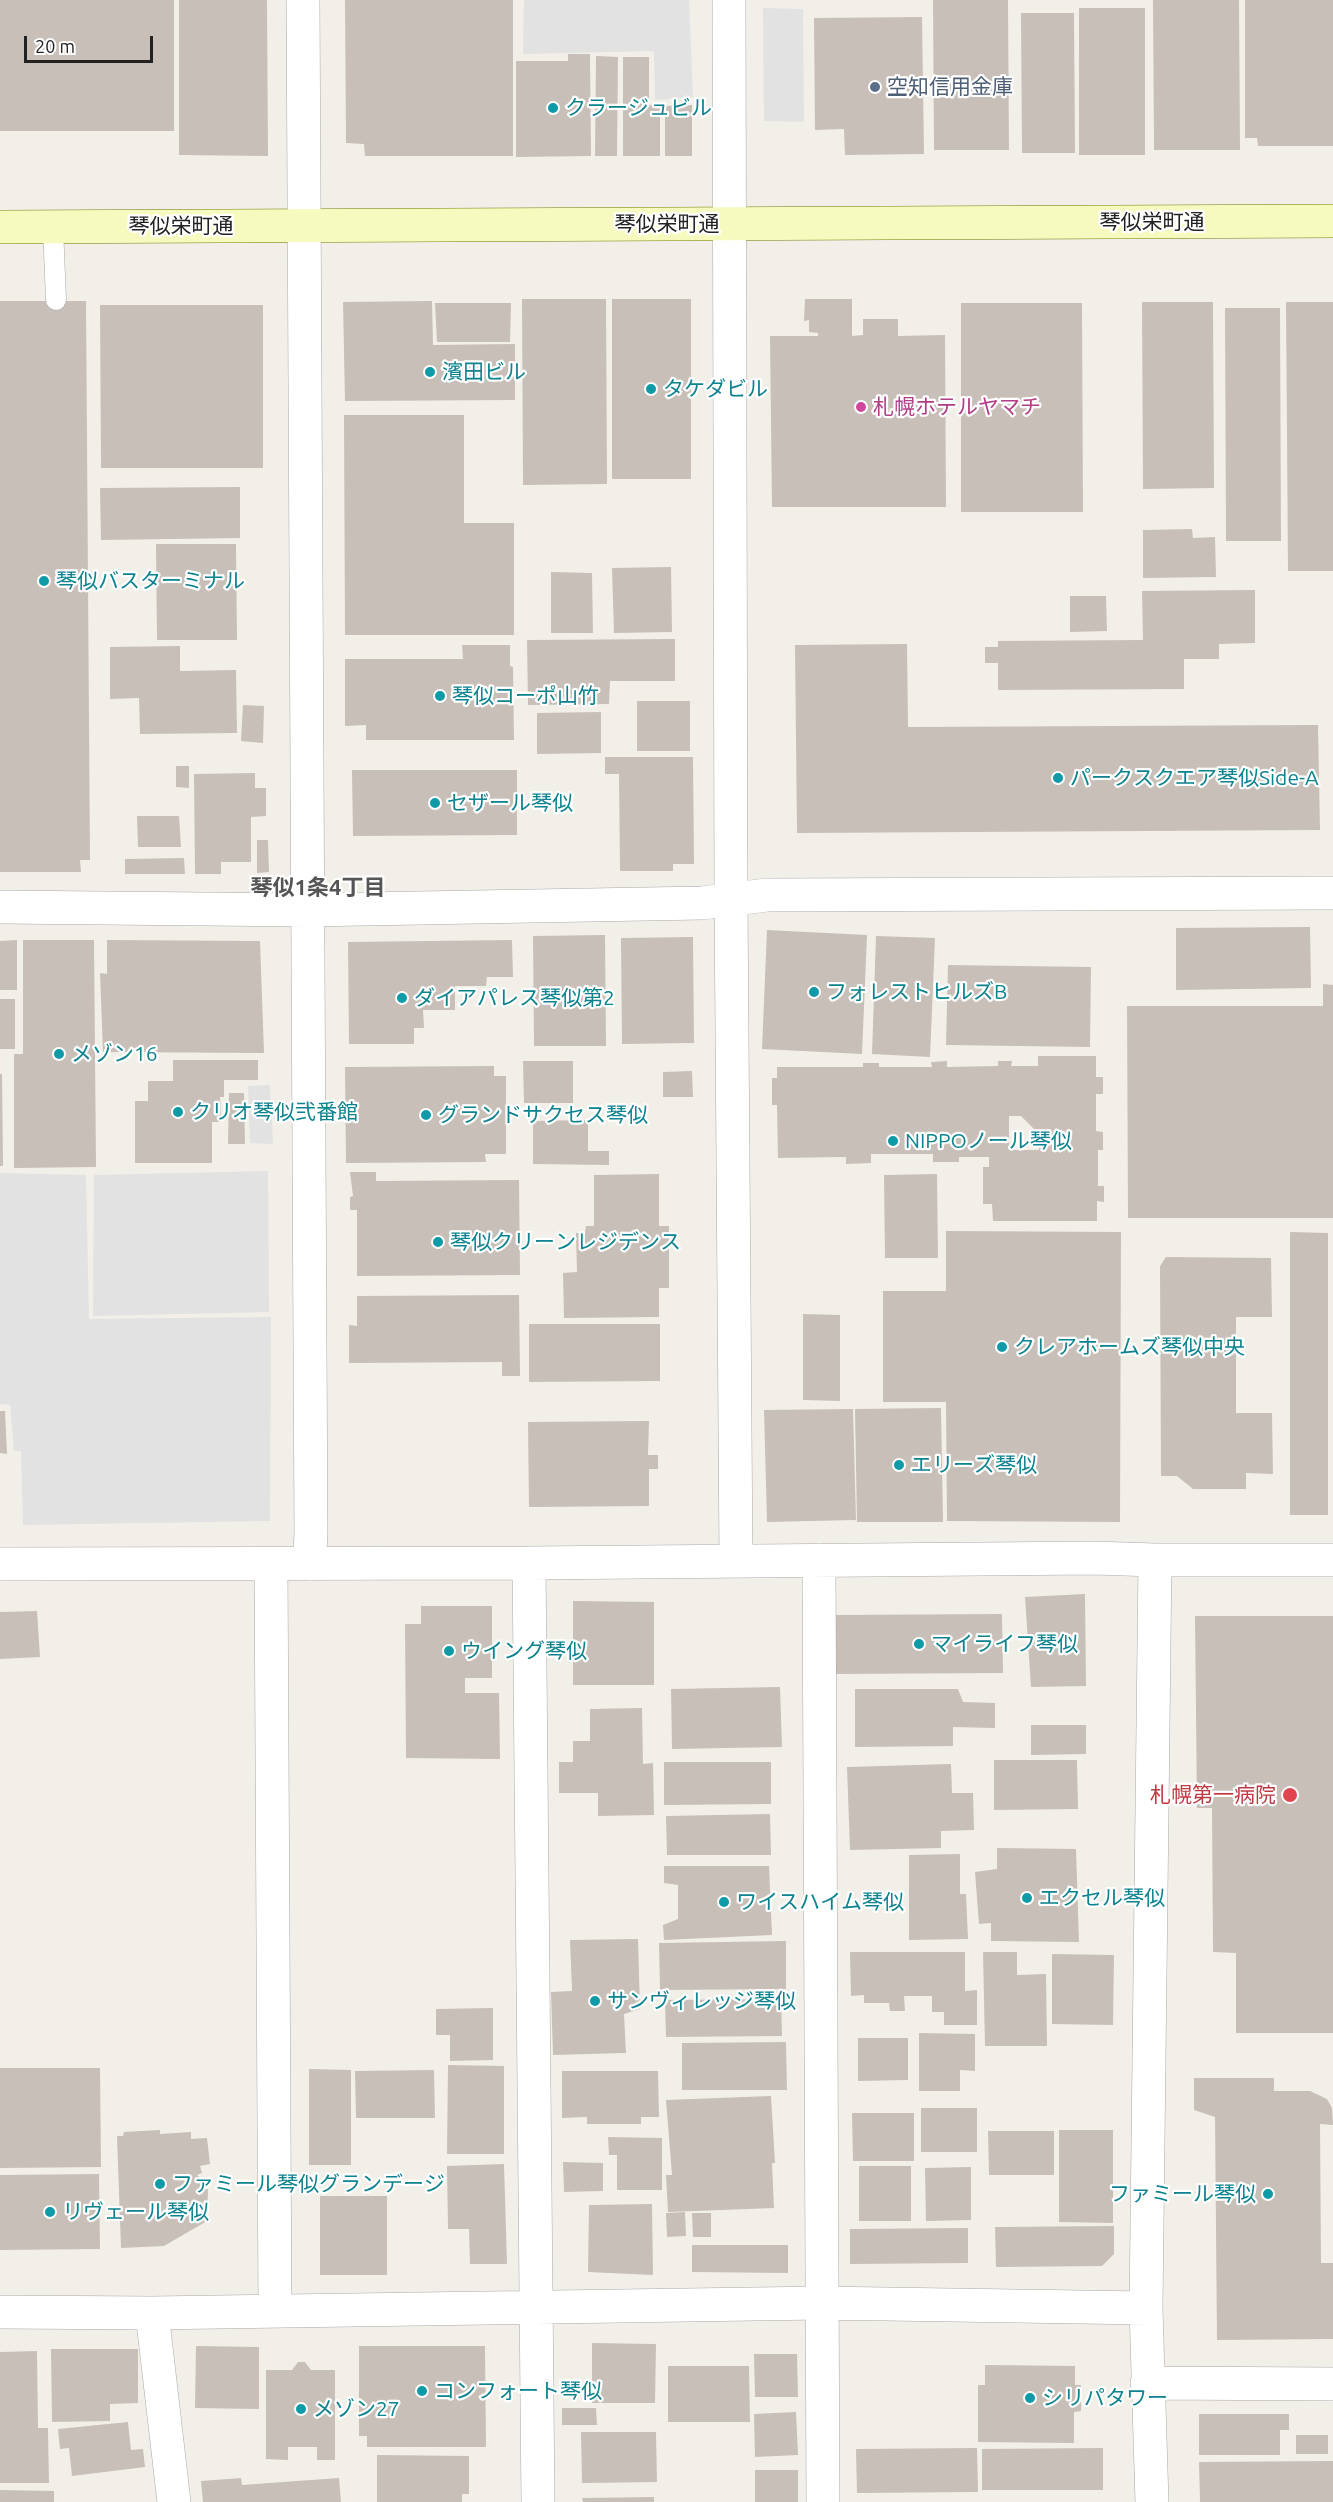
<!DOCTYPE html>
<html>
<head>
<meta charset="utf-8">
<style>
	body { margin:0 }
	#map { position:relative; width:1333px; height:2502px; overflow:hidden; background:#f2efe9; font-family:Ubuntu,sans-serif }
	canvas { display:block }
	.scale { position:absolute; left:24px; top:36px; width:129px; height:27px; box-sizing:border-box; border:3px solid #222; border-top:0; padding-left:8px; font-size:18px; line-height:21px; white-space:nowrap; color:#222; -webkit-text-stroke:4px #fff; paint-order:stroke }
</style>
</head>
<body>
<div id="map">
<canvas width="1333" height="2502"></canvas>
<div class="scale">20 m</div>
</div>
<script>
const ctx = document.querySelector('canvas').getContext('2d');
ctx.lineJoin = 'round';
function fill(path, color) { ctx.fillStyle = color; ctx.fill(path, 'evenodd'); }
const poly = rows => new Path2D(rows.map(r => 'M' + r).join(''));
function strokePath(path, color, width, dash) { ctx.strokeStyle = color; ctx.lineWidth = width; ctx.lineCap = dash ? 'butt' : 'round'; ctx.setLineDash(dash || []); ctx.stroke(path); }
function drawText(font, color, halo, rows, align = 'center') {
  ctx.font = font + ' Ubuntu,"Noto Sans JP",sans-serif'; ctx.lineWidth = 4.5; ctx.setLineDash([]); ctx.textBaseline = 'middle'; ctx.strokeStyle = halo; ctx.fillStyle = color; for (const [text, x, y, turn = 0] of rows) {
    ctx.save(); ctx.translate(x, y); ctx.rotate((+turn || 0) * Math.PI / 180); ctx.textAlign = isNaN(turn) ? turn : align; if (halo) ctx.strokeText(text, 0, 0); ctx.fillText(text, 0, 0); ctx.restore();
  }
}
fill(poly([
	[524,0,689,0,693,97,655,100,654,51,523,54],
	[763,8,803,9,804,122,764,121],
	[270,1085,273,1144,250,1143,248,1086],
	[268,1171,269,1312,93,1316,94,1175],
	[0,1173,86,1175,89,1319,271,1317,270,1521,23,1525,21,1451,14,1451,10,1405,0,1404]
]), '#e2e2e2');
fill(poly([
	[0,0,174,0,174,131,0,131],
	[179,0,267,0,268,156,179,155],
	[345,0,513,0,513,156,365,156,364,144,346,143],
	[933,0,1008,0,1009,150,934,150],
	[1153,0,1239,0,1240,150,1154,150],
	[1245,0,1333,0,1333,146,1258,146,1257,138,1245,138],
	[1079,8,1145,8,1145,155,1079,155],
	[1021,13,1074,13,1075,153,1022,153],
	[922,17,924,154,845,155,844,129,815,130,814,18],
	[568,54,590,54,591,156,516,157,516,61,568,61],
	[596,56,618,57,617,156,595,156],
	[623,57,649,57,649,105,660,105,660,156,623,156],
	[692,105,692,156,665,156,665,106],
	[522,299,606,299,607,484,523,485],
	[612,299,691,299,691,479,612,479],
	[805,299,852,299,852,336,863,335,863,319,898,319,898,336,945,335,946,507,772,507,770,336,818,336,818,333,809,332,809,320,804,321],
	[0,301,86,301,90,860,80,860,81,872,0,872],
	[432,301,433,345,515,344,515,400,345,401,343,302],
	[1142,302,1213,302,1214,488,1143,489],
	[1286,302,1333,302,1333,571,1288,571],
	[435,303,511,303,510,342,437,342],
	[961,303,1082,303,1083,512,961,512],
	[100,305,263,305,263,468,101,468],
	[1225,308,1280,308,1281,541,1226,541],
	[344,415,464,415,464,523,514,523,514,635,345,635],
	[240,487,240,538,101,540,100,488],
	[1192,529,1193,538,1215,537,1216,577,1143,578,1143,530],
	[156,544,236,544,237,640,157,640],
	[671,567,672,632,614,633,612,568],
	[551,572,592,573,593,633,551,633],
	[1255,590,1255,643,1219,644,1219,659,1184,659,1184,689,998,690,998,663,985,663,985,647,998,647,998,641,1143,640,1142,591],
	[1070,596,1106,596,1107,631,1070,632],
	[675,639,675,681,610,681,609,704,528,705,527,640],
	[907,644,908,727,1318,725,1320,830,797,833,795,645],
	[462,645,510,645,510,666,513,667,514,740,366,740,366,725,345,726,345,659,463,659],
	[180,646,180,671,236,670,237,733,140,734,139,698,110,699,110,647],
	[637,701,690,701,690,751,637,751],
	[243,705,264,706,263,743,241,741],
	[601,712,601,753,537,754,537,713],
	[605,757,693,757,694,864,673,864,673,871,620,871,619,774,605,774],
	[176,766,189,766,189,788,176,787],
	[352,770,517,770,517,835,353,836],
	[255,773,255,788,266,788,266,816,251,817,251,862,221,862,221,874,195,874,194,774],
	[137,816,179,816,181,847,138,847],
	[257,840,268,840,269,872,257,873],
	[184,858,185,874,125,874,125,859],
	[1310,927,1311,988,1176,990,1176,928],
	[767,930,867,935,862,1054,762,1049],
	[605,935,606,1046,534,1046,533,936],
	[876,936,935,938,930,1057,872,1054],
	[693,937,694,1043,622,1044,621,938],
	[17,940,17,990,0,990,0,941],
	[23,940,94,940,96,1167,14,1168,14,1054,23,1054],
	[107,940,260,941,264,1053,103,1052,100,973,107,974],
	[512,940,513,977,487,977,486,986,455,986,455,1010,423,1010,424,1028,414,1028,414,1044,349,1044,348,942],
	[948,965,1091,967,1090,1047,946,1045],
	[1323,984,1333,985,1333,1218,1128,1218,1127,1006,1323,1006],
	[0,999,15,999,15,1049,0,1049],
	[1038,1056,1096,1056,1096,1077,1103,1077,1103,1094,1096,1094,1096,1131,1103,1132,1103,1150,1098,1150,1098,1186,1104,1186,1104,1202,1097,1201,1097,1221,993,1221,992,1204,983,1204,983,1167,989,1167,989,1157,959,1157,959,1162,933,1162,933,1154,871,1154,871,1163,846,1164,846,1157,778,1158,777,1105,772,1105,772,1078,777,1078,777,1067,863,1067,863,1063,879,1063,879,1067,932,1067,931,1062,947,1061,947,1067,998,1066,998,1061,1012,1061,1011,1066,1038,1066],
	[1009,1116,1021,1116,1038,1133,1039,1150,1009,1150],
	[173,1060,258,1060,258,1080,224,1080,224,1097,220,1097,221,1122,212,1122,212,1163,135,1163,135,1101,148,1101,148,1081,173,1081],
	[523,1061,573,1061,573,1103,524,1103],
	[494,1066,494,1076,506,1076,506,1154,485,1154,486,1162,346,1163,345,1067],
	[692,1071,693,1097,663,1097,663,1072],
	[0,1074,2,1074,3,1166,0,1166],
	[229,1093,244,1093,245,1144,228,1144],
	[588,1120,588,1151,609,1151,609,1165,533,1164,533,1121],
	[350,1172,376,1172,376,1181,519,1180,520,1275,357,1276,357,1210,350,1210,350,1197,353,1196],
	[659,1174,659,1226,669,1226,669,1288,659,1288,659,1317,564,1318,563,1273,577,1272,576,1233,585,1233,586,1226,594,1226,594,1175],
	[937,1174,938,1258,885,1258,884,1175],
	[946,1231,1121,1232,1120,1522,947,1521,946,1402,883,1402,883,1291,946,1291],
	[1290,1232,1328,1233,1328,1515,1290,1515],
	[1166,1257,1271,1258,1272,1317,1236,1317,1236,1413,1272,1413,1273,1474,1246,1473,1246,1489,1193,1489,1177,1476,1161,1476,1160,1266],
	[519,1295,520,1376,502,1376,502,1362,349,1363,349,1325,357,1326,357,1296],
	[803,1314,840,1315,840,1401,803,1400],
	[529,1324,660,1324,660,1381,529,1382],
	[941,1408,943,1522,857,1522,855,1409],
	[853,1409,856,1520,767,1522,764,1410],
	[0,1411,5,1411,7,1454,0,1453],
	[649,1421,648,1455,658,1455,658,1469,649,1469,649,1506,529,1507,528,1422],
	[1085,1594,1086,1686,1031,1687,1025,1597],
	[573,1601,654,1602,654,1685,573,1685],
	[421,1606,492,1606,492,1678,465,1678,465,1693,499,1693,500,1759,406,1758,405,1624,421,1624],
	[37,1611,40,1657,0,1659,0,1612],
	[1002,1614,1003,1673,835,1674,835,1615],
	[1195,1616,1333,1616,1333,2033,1236,2033,1236,1953,1213,1952,1212,1808,1197,1808],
	[780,1687,782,1747,672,1749,671,1689],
	[855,1689,958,1689,963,1702,995,1703,995,1728,953,1727,953,1746,855,1747],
	[642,1708,643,1764,653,1763,654,1815,598,1816,598,1793,559,1793,559,1762,573,1762,573,1741,590,1741,590,1709],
	[1031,1725,1086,1725,1086,1754,1031,1755],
	[994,1760,1077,1760,1078,1809,994,1810],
	[664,1762,771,1762,771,1804,664,1805],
	[951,1764,952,1793,973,1793,974,1830,941,1831,941,1848,850,1850,847,1767],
	[770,1814,771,1855,667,1855,666,1816],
	[997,1848,1076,1849,1079,1942,991,1941,991,1923,979,1924,975,1872,997,1869],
	[960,1854,960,1894,966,1894,968,1939,909,1940,909,1855],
	[664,1866,769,1866,772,1935,664,1940,663,1925,678,1919,678,1885,664,1883],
	[638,1939,640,2009,624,2014,626,2053,553,2055,551,1992,572,1991,570,1940],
	[786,1941,786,1989,660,1990,659,1943],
	[850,1952,965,1952,965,1991,977,1990,977,2025,944,2025,944,2012,932,2012,932,1996,904,1996,905,2011,890,2011,889,2003,864,2003,864,1995,851,1996],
	[983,1952,1017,1952,1017,1975,1046,1974,1047,2046,985,2046],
	[1052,1954,1114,1955,1113,2025,1052,2024],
	[781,1999,782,2036,666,2037,665,2000],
	[493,2008,493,2060,450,2061,450,2035,436,2035,436,2009],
	[919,2033,975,2034,975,2071,960,2070,960,2091,919,2091],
	[858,2038,908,2038,908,2080,858,2081],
	[786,2042,787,2090,682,2090,682,2043],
	[448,2065,504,2066,504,2154,447,2154],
	[0,2068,100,2068,101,2167,0,2168],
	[309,2069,351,2070,351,2165,309,2165],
	[434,2070,435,2118,356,2118,355,2071],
	[562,2071,658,2071,659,2117,641,2117,641,2124,587,2124,587,2117,562,2118],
	[1194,2078,1274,2078,1274,2091,1310,2091,1327,2099,1332,2108,1333,2125,1320,2124,1321,2263,1333,2263,1333,2339,1217,2340,1215,2117,1194,2110],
	[771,2096,775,2163,772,2163,774,2208,668,2212,666,2175,672,2175,666,2100],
	[921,2108,977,2108,977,2152,921,2152],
	[852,2113,914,2113,914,2161,853,2161],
	[160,2130,160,2134,191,2132,191,2139,207,2138,210,2164,200,2166,202,2173,197,2175,201,2179,201,2190,208,2189,207,2221,164,2246,121,2248,117,2136,123,2136,124,2132],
	[1059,2130,1113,2130,1113,2223,1059,2222],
	[988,2131,1054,2131,1054,2175,989,2175],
	[608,2137,662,2138,662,2190,617,2190,617,2155,609,2155],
	[563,2162,603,2163,603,2191,564,2192],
	[504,2164,507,2264,470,2264,469,2229,448,2229,447,2166],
	[859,2166,911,2166,911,2221,859,2221],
	[971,2167,971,2220,926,2221,925,2168],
	[99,2174,100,2249,0,2250,0,2175],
	[320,2196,387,2196,387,2275,320,2275],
	[652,2204,653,2275,588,2272,589,2205],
	[685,2212,686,2236,667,2237,666,2213],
	[692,2213,711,2213,711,2237,693,2237],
	[1114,2226,1114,2254,1102,2266,996,2267,995,2227],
	[968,2228,968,2263,850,2264,850,2229],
	[692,2245,788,2245,788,2273,692,2272],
	[592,2343,656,2344,655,2403,592,2403],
	[196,2346,259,2347,259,2409,195,2408],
	[359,2346,485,2346,486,2447,367,2447,367,2436,359,2436],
	[51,2349,138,2349,138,2403,110,2404,110,2421,52,2422],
	[37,2351,38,2428,48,2428,49,2483,0,2483,0,2352],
	[754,2354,797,2354,798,2397,755,2397],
	[298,2362,305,2362,311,2370,335,2370,335,2460,317,2460,317,2447,288,2447,288,2460,266,2459,266,2370,292,2370],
	[985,2365,1075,2366,1075,2385,1081,2385,1081,2411,1074,2412,1074,2443,978,2442,978,2385,985,2385],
	[668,2366,749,2366,750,2422,668,2422],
	[562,2408,596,2408,597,2425,562,2425],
	[796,2412,798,2455,755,2457,754,2414],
	[1199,2414,1289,2414,1289,2430,1280,2430,1280,2455,1199,2455],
	[128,2422,131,2450,143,2449,145,2467,72,2476,69,2448,60,2449,58,2429],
	[581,2432,656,2432,657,2482,582,2483],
	[1296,2435,1328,2435,1328,2454,1296,2454],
	[977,2448,978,2492,857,2493,856,2449],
	[1103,2448,1103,2490,982,2490,982,2449],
	[377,2455,469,2456,469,2494,462,2494,462,2502,377,2502],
	[1333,2461,1333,2502,1200,2502,1199,2462],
	[755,2470,798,2470,798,2502,755,2502],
	[241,2478,242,2485,339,2478,341,2502,203,2502,201,2481],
	[0,2490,54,2491,54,2502,0,2502],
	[654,2497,654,2502,583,2502,582,2498]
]), '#c7bfb8');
const service = poly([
	[53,227,56,300]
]);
const minor = poly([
	[303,0,311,1534,309,1564],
	[729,0,731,900,736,1560],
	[0,907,307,910,702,903,767,895,1333,893],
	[819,1560,823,2502],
	[529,1563,538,2502],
	[0,1564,529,1563,1094,1558,1155,1560,1333,1560],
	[271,1564,275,2311],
	[0,2312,152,2313,821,2303,1146,2308],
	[152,2313,174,2502],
	[1147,2383,1333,2384],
	[1152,2502,1146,2308,1155,1560]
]);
const secondary = poly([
	[0,227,1333,221]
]);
strokePath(service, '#a9a9a9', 21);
strokePath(minor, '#a9a9a9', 34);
strokePath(secondary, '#707d05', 34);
strokePath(service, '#fff', 20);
strokePath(minor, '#fff', 33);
strokePath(secondary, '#f7fabf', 33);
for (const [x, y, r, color] of [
	[875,87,6,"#5c6f8a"],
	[553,108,6,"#0f9aa8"],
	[430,372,6,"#0f9aa8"],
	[651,389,6,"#0f9aa8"],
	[861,407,6,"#d1479c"],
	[44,581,6,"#0f9aa8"],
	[440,696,6,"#0f9aa8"],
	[1058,778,6,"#0f9aa8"],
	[435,803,6,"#0f9aa8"],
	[814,992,6,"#0f9aa8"],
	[402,998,6,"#0f9aa8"],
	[59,1054,6,"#0f9aa8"],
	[178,1112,6,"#0f9aa8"],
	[426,1115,6,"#0f9aa8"],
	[893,1141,6,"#0f9aa8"],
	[438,1242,6,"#0f9aa8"],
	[1002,1347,6,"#0f9aa8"],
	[899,1465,6,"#0f9aa8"],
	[919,1644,6,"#0f9aa8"],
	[449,1651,6,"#0f9aa8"],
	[1290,1795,8,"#e0444e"],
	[1027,1898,6,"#0f9aa8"],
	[724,1902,6,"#0f9aa8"],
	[595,2001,6,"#0f9aa8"],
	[160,2184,6,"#0f9aa8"],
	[1268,2194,6,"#0f9aa8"],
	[50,2212,6,"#0f9aa8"],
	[422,2391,6,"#0f9aa8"],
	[1030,2398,6,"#0f9aa8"],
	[301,2409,6,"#0f9aa8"]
]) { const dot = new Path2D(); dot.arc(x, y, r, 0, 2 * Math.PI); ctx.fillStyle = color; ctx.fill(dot); strokePath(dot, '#fff', 2); }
drawText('21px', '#4e5e75', '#fff', [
	["空知信用金庫",887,87]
], 'left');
drawText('21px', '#0d838f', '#fff', [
	["クラージュビル",565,108],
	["濱田ビル",442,372],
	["タケダビル",663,389],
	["琴似バスターミナル",56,581],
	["琴似コーポ山竹",452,696],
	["パークスクエア琴似Side-A",1070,778],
	["セザール琴似",447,803],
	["フォレストヒルズB",826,992],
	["ダイアパレス琴似第2",414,998],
	["メゾン16",71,1054],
	["クリオ琴似弐番館",190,1112],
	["グランドサクセス琴似",438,1115],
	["NIPPOノール琴似",905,1141],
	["琴似クリーンレジデンス",450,1242],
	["クレアホームズ琴似中央",1014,1347],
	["エリーズ琴似",911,1465],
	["マイライフ琴似",931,1644],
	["ウイング琴似",461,1651],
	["エクセル琴似",1039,1898],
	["ワイスハイム琴似",736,1902],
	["サンヴィレッジ琴似",607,2001],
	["ファミール琴似グランデージ",172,2184],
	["ファミール琴似",1256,2194,"right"],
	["リヴェール琴似",62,2212],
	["コンフォート琴似",434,2391],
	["シリパタワー",1042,2398],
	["メゾン27",313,2409]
], 'left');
drawText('21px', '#222', '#fff', [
	["琴似栄町通",1152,222],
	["琴似栄町通",667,224],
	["琴似栄町通",181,226]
]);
drawText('21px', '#b23c85', '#fff', [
	["札幌ホテルヤマチ",873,407]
], 'left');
drawText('21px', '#be3a42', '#fff', [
	["札幌第一病院",1276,1795]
], 'right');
drawText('bold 22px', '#555', '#fff', [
	["琴似1条4丁目",318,888]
]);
</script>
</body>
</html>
